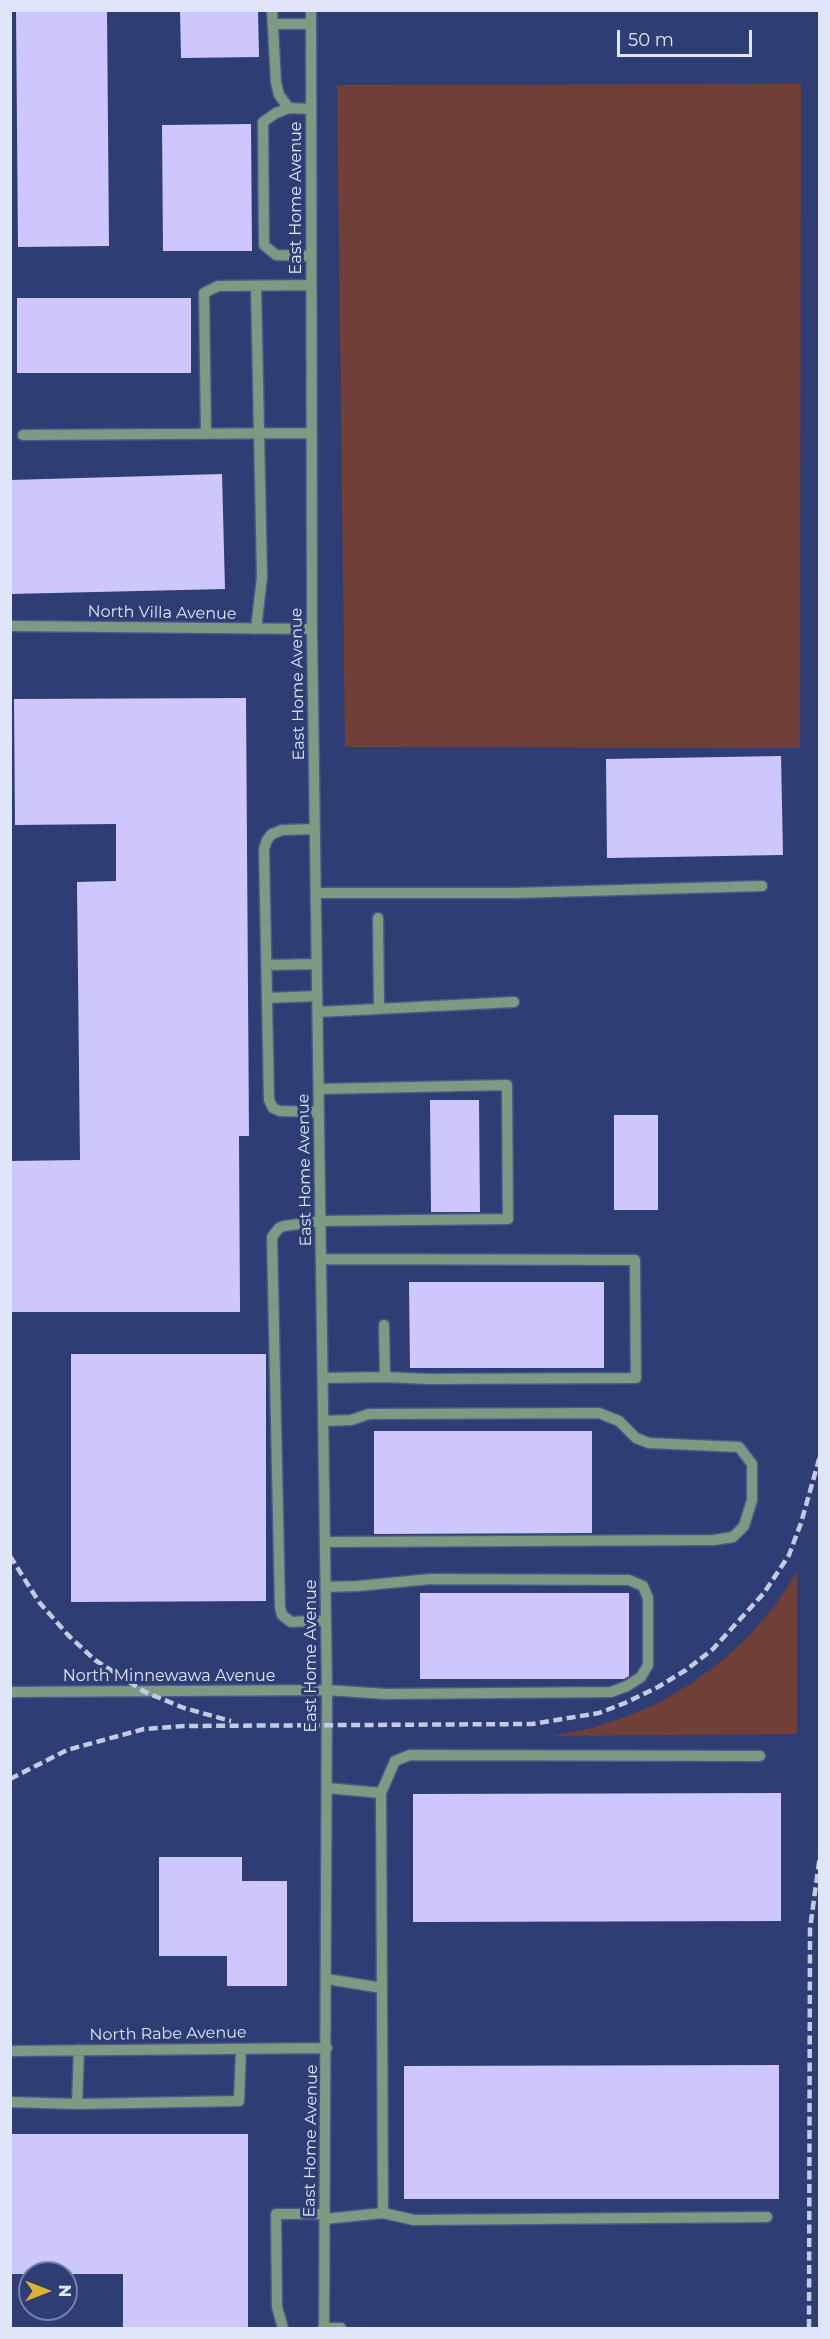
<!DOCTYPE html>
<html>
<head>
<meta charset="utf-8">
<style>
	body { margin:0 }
	#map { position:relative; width:830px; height:2339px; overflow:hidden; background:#2e3d73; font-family:Montserrat,sans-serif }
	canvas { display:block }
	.frame { position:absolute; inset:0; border:12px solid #dfe6fa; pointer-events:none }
	.north { position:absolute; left:18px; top:2261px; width:60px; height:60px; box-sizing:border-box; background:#2e3d73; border:2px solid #7581a9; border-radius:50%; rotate:90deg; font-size:16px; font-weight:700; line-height:24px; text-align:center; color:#dfe6fa }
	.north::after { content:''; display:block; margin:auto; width:21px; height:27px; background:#dbb333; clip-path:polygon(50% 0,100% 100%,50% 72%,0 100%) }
	.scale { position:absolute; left:617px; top:30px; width:135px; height:27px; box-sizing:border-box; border:3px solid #dfe6fa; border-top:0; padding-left:8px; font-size:18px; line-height:21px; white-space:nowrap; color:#dfe6fa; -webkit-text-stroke:4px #2e3d73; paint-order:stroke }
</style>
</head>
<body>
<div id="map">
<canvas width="830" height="2339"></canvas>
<div class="frame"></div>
<div class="north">N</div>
<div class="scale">50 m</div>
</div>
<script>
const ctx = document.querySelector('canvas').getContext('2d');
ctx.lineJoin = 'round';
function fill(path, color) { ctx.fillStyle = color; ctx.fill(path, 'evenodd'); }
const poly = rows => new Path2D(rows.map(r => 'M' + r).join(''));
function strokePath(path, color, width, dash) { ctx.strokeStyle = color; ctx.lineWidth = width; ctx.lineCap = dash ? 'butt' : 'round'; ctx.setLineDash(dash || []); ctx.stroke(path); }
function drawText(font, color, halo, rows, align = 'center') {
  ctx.font = font + ' Montserrat,sans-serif'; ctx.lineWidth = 6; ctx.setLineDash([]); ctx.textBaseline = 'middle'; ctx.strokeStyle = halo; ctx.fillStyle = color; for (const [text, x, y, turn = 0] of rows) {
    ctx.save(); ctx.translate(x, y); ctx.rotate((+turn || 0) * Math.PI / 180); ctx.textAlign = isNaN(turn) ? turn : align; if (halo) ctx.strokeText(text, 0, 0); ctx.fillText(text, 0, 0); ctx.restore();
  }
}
fill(poly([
	[801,84,800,748,345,747,337,85],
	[797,1572,797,1734,552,1736,592,1728,625,1717,657,1704,692,1683,724,1659,750,1635,776,1604]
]), '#703f37');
fill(poly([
	[16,10,107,10,109,246,18,247],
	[180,10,258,10,259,57,181,58],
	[251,124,252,251,163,251,162,125],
	[17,298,191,298,191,373,17,373],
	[222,474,225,589,10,594,10,480],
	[246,698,249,1136,239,1136,240,1312,10,1312,10,1161,80,1160,77,882,116,881,116,824,15,825,14,699],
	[781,756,783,855,607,858,606,759],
	[430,1100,479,1100,480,1212,431,1212],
	[614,1115,658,1115,658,1210,614,1210],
	[409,1282,604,1282,604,1368,410,1368],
	[71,1354,266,1354,266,1601,71,1602],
	[374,1431,592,1431,592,1533,374,1534],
	[420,1593,629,1593,629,1676,624,1679,420,1679],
	[781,1793,781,1921,413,1922,413,1794],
	[159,1857,242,1857,242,1881,287,1881,287,1986,227,1986,227,1956,159,1956],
	[779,2065,779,2199,404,2199,404,2066],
	[10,2134,248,2134,248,2328,123,2328,123,2274,10,2274]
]), '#cec7fe');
const minor = poly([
	[272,10,276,82,279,95,289,108],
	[311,10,312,629,327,1690,324,2328],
	[273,24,311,24],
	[311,109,289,108,276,113,263,122,264,245,276,255,311,256],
	[206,433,204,293,218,286,311,285],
	[23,435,312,433],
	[10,626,312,629],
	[256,629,262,577,256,286],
	[315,829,282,830,272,834,267,840,264,849,269,1100,273,1108,280,1111,319,1112],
	[316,893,514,893,762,886],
	[378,918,379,1009],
	[266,965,317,964],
	[267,998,317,996],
	[318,1012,514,1002],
	[319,1089,507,1085,508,1219,320,1221,284,1226,279,1228,272,1237,280,1607,282,1615,291,1622,326,1620],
	[321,1259,635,1260,636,1378,428,1379,385,1377],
	[323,1378,385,1377,384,1325],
	[323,1421,351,1420,369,1414,599,1413,619,1421,636,1438,649,1443,739,1447,752,1464,752,1500,744,1526,733,1537,714,1540,325,1542],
	[10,1692,327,1690,386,1694,611,1692,627,1686,641,1677,648,1665,648,1598,643,1586,629,1580,431,1579,358,1586,326,1587],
	[381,1793,395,1761,410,1755,760,1756],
	[327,1979,382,1988],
	[79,2050,77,2104,239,2101,241,2049],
	[10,2051,327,2048],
	[10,2102,77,2104],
	[383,2213,414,2220,767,2217],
	[325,2219,383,2213,381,1793,327,1788],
	[283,2328,277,2307,276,2214,325,2214],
	[323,2328,341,2328]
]);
strokePath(minor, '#4a5889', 13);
strokePath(minor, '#7d9a82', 10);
strokePath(poly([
	[10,1556,39,1602,68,1635,95,1660,145,1692,184,1708,231,1721],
	[10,1779,67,1750,144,1729,184,1726,532,1724,599,1713,625,1703,658,1687,686,1670,713,1649,764,1593,789,1555,801,1523,820,1456],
	[809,2328,810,1929,820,1855]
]), '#c3cbe4', 4.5, [9, 4.5]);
drawText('16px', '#dfe6fa', '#2e3d73', [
	["East Home Avenue",296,198,-90],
	["North Villa Avenue",162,613,1],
	["East Home Avenue",298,684,-91],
	["East Home Avenue",305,1170,-91],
	["East Home Avenue",311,1656,-90],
	["North Minnewawa Avenue",169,1676],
	["North Rabe Avenue",168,2034,-1],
	["East Home Avenue",311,2141,-89]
]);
</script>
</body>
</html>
